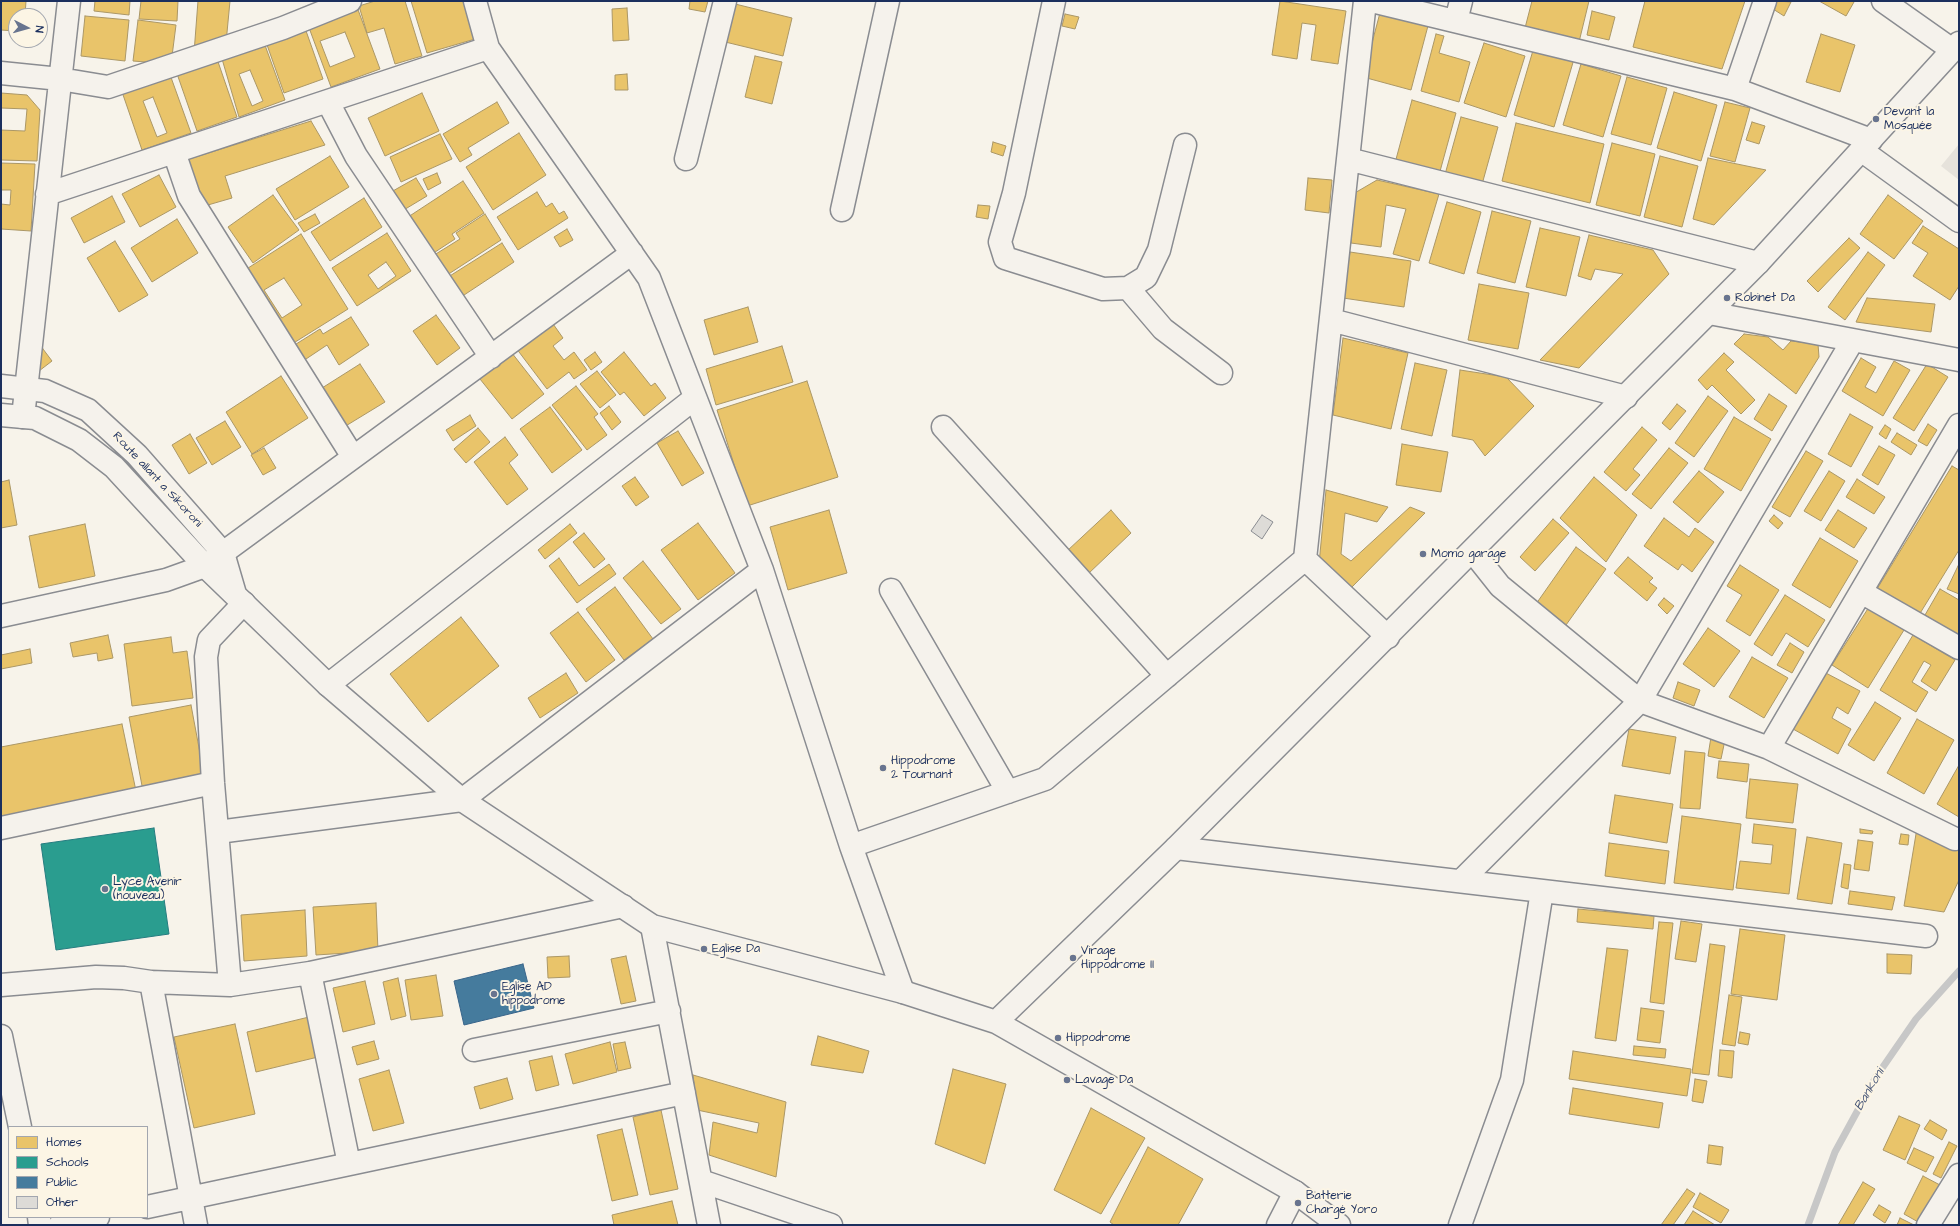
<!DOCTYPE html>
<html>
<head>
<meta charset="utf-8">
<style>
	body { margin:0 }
	#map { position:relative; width:1960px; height:1226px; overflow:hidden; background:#f7f3ea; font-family:"Architects Daughter",sans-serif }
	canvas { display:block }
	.frame { position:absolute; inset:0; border:2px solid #1b2f5e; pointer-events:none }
	.legend { position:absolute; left:8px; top:1126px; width:140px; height:92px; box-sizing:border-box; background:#fcf5e5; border:1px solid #a2a6af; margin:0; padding:5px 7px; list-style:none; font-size:12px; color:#1b2f5e }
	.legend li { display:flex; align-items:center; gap:8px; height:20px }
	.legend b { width:20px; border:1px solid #a2a6af }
	.north { position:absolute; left:8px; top:8px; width:40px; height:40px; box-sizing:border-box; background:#fcf5e5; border:1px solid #a2a6af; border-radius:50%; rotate:96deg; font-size:11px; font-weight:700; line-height:16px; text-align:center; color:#1b2f5e }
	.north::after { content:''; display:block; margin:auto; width:14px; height:18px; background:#68748f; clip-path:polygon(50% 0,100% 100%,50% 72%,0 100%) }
</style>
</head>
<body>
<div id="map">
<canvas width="1960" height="1226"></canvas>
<div class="frame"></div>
<ul class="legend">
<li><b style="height:11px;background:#e9c46a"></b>Homes</li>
<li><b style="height:11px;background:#2a9d8f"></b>Schools</li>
<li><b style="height:11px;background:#457b9d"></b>Public</li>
<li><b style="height:11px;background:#dddbd7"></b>Other</li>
</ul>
<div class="north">N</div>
</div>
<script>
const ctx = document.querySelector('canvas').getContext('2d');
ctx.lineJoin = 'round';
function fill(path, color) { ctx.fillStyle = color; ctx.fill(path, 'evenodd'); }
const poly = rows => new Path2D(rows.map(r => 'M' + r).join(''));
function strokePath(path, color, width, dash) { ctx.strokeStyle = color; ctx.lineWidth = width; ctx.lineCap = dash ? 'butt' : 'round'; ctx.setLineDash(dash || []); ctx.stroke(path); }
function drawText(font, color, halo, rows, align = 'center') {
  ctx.font = font + ' "Architects Daughter",sans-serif'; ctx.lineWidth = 4; ctx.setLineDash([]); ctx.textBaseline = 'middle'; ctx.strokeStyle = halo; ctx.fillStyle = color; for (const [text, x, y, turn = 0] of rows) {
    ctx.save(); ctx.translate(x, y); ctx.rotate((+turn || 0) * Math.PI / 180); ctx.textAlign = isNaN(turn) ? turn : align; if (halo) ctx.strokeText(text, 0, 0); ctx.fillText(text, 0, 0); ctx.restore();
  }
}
fill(poly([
	[1959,144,1959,180,1941,166]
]), '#e6e2db');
const homes = poly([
	[1,1,26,1,25,16,16,16,16,31,1,30,1,1],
	[95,1,130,1,129,15,94,11,95,1],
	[141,1,178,1,177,21,139,19,141,1],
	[198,1,230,1,226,43,194,53,198,1],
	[375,1,405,1,422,56,395,64,384,28,367,33,359,6,375,1],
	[411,1,471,1,482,37,427,53,411,1],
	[690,1,708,1,705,12,689,9,690,1],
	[1280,1,1346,11,1338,64,1311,60,1316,25,1302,23,1297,59,1272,55,1280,1],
	[1532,1,1589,1,1579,42,1525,28,1532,1],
	[1645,1,1745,1,1722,69,1633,47,1645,1],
	[1777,1,1791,2,1784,16,1773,9,1777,1],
	[1819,1,1852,1,1854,2,1846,16,1819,1],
	[727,2,792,18,783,56,717,40,727,2],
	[357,7,380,69,331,87,308,25,357,7],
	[345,32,355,57,330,67,320,41,345,32],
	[627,8,629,40,613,41,612,9,627,8],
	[1381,9,1429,22,1411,90,1363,77,1381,9],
	[1592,11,1615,17,1609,40,1587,35,1592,11],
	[1065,14,1079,17,1075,29,1062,26,1065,14],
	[85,16,129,20,125,61,81,56,85,16],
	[138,20,176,25,171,64,133,61,138,20],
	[305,28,323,79,284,93,266,42,305,28],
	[1436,34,1444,36,1439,53,1470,62,1459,102,1421,91,1436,34],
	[1821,34,1855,45,1840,92,1806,82,1821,34],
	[262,37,285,100,239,117,220,52,262,37],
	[250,70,263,101,252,106,239,74,250,70],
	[1484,43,1525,56,1506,117,1464,103,1484,43],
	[1534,47,1574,59,1554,127,1514,115,1534,47],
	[215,53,237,117,197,131,175,68,215,53],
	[755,56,782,62,772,104,745,97,755,56],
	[1581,64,1621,76,1603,137,1563,125,1581,64],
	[168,69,191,133,142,150,120,86,168,69],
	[153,97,167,133,157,137,143,101,153,97],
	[627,74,628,90,615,90,615,75,627,74],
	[1627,77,1667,88,1651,145,1611,134,1627,77],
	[1674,92,1717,105,1701,161,1657,148,1674,92],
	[1,93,27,95,40,110,37,161,1,160,1,130,25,131,27,109,1,108,1,93],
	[422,93,439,131,385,156,368,118,422,93],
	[1412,100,1456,113,1439,175,1395,163,1412,100],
	[497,102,509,123,468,148,472,155,460,162,443,134,497,102],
	[1725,102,1750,108,1735,162,1710,156,1725,102],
	[1461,117,1498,127,1481,188,1444,178,1461,117],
	[311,121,325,145,225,176,232,198,201,207,186,160,311,121],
	[1752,122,1765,126,1759,144,1746,140,1752,122],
	[1516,123,1604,144,1590,203,1502,181,1516,123],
	[519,133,546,175,493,210,466,167,519,133],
	[440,134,452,159,401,182,390,157,440,134],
	[993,142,1006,146,1003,156,991,152,993,142],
	[1612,143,1655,154,1640,216,1596,205,1612,143],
	[330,156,349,187,295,220,276,189,330,156],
	[1660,156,1698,166,1682,227,1644,217,1660,156],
	[1708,158,1766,170,1714,225,1693,219,1708,158],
	[1,163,35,164,31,231,1,229,1,204,10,205,11,190,1,190,1,163],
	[437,173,441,183,428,190,423,179,437,173],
	[159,175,176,207,140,227,122,194,159,175],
	[416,178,427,196,402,211,391,192,416,178],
	[1308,178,1332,180,1329,213,1305,210,1308,178],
	[1377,180,1439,194,1419,261,1393,254,1406,209,1386,205,1381,247,1351,243,1353,194,1377,180],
	[463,181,484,213,452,234,455,239,429,256,405,219,463,181],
	[537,192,546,207,552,203,559,214,564,211,568,218,518,250,497,217,537,192],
	[273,195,299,230,253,263,228,227,273,195],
	[1888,195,1923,221,1894,259,1860,234,1888,195],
	[112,196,125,222,84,243,71,218,112,196],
	[364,198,382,227,330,261,311,232,364,198],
	[1447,202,1481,212,1464,274,1429,263,1447,202],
	[978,205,990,206,988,219,976,217,978,205],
	[1492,211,1531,221,1515,283,1477,273,1492,211],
	[315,214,320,223,304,232,298,223,315,214],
	[485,214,501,240,444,277,431,257,460,239,456,233,485,214],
	[177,219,198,253,152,282,131,248,177,219],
	[1923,226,1959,249,1959,286,1950,300,1913,276,1928,253,1912,243,1923,226],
	[1540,228,1580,237,1566,296,1526,287,1540,228],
	[567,229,573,240,560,247,554,237,567,229],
	[387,233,411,271,357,306,332,268,387,233],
	[386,262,396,276,378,289,368,275,386,262],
	[301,234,348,309,292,344,245,270,301,234],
	[284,278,302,305,282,318,264,290,284,278],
	[1589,235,1653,250,1669,274,1579,368,1540,360,1623,274,1595,269,1591,280,1578,276,1589,235],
	[1849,238,1860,248,1818,292,1807,281,1849,238],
	[115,241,148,295,119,312,87,258,115,241],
	[502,243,514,262,458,299,445,279,502,243],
	[1350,252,1411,261,1404,307,1343,298,1350,252],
	[1868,252,1885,265,1845,320,1828,307,1868,252],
	[1479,284,1529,293,1518,349,1468,340,1479,284],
	[1867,298,1935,304,1931,332,1856,322,1867,298],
	[748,307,758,342,714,355,704,320,748,307],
	[436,315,460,348,437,365,413,331,436,315],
	[351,317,369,345,339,365,327,345,303,361,293,346,320,329,323,334,351,317],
	[551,321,563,338,553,346,564,360,574,352,587,370,574,379,569,372,547,389,516,348,551,321],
	[1744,334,1768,337,1783,350,1791,341,1818,344,1819,357,1796,394,1734,344,1744,334],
	[1343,338,1408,353,1391,429,1333,415,1343,338],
	[782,346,793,382,716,405,706,369,782,346],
	[508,348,544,394,512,419,476,374,508,348],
	[43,349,52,361,39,371,30,359,43,349],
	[595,352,602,362,591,370,584,360,595,352],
	[624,352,651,386,655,383,666,398,644,416,624,392,620,395,601,372,624,352],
	[1724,353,1734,362,1726,370,1755,400,1741,414,1712,385,1707,390,1698,380,1724,353],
	[1861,358,1876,367,1865,387,1876,393,1894,361,1910,370,1883,416,1842,391,1861,358],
	[1415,363,1447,370,1432,436,1401,429,1415,363],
	[360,364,385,402,344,427,322,388,360,364],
	[1927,364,1948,377,1914,431,1893,418,1927,364],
	[1460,370,1506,377,1534,406,1485,456,1473,440,1452,436,1460,370],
	[597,371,616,395,600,408,580,384,597,371],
	[281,376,308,418,252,454,226,412,281,376],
	[807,381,838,477,747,506,717,410,807,381],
	[576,386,598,414,594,417,607,435,587,450,552,405,576,386],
	[1769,394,1787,406,1772,431,1754,419,1769,394],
	[1708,396,1728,411,1694,457,1675,443,1708,396],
	[1677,404,1686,411,1670,430,1662,423,1677,404],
	[609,406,621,422,612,430,600,413,609,406],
	[550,407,582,450,552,473,520,429,550,407],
	[1850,414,1873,427,1851,467,1828,454,1850,414],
	[470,415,476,426,453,441,446,430,470,415],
	[1734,417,1771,439,1741,491,1704,469,1734,417],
	[225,421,241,447,212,465,196,438,225,421],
	[1928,424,1937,430,1927,446,1918,441,1928,424],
	[1885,425,1891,429,1886,439,1879,434,1885,425],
	[1642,427,1657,440,1633,469,1640,475,1626,491,1604,472,1642,427],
	[478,428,490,442,466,463,454,449,478,428],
	[678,431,704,473,682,486,657,443,678,431],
	[1897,433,1917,445,1911,455,1891,442,1897,433],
	[190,434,207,463,189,474,172,445,190,434],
	[505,437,518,455,509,463,528,489,507,505,474,462,505,437],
	[1402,444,1448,452,1441,492,1396,485,1402,444],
	[1879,446,1895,455,1878,485,1862,475,1879,446],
	[264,448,276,468,263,475,251,455,264,448],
	[1669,448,1688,463,1651,509,1632,494,1669,448],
	[1806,451,1823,461,1790,517,1772,507,1806,451],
	[1952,466,1959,470,1959,550,1919,615,1877,589,1952,466],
	[1699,471,1724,492,1698,523,1673,502,1699,471],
	[1829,471,1845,481,1821,521,1804,511,1829,471],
	[635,477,649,497,636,506,622,486,635,477],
	[1594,477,1637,515,1606,562,1560,518,1594,477],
	[1857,479,1885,497,1874,514,1846,497,1857,479],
	[9,480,17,525,1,528,1,482,9,480],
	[1326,490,1388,507,1377,522,1345,513,1341,554,1351,561,1410,507,1425,513,1351,588,1319,564,1326,490],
	[829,510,847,573,788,590,770,527,829,510],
	[1111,510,1131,533,1088,574,1067,551,1111,510],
	[1838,510,1867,528,1854,548,1825,530,1838,510],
	[1774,515,1783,523,1778,529,1769,521,1774,515],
	[1664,518,1689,537,1695,528,1714,542,1692,572,1682,564,1678,570,1644,546,1664,518],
	[1553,519,1569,533,1535,571,1520,557,1553,519],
	[698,523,735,573,698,600,661,550,698,523],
	[85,524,95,576,39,588,29,536,85,524],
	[570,524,577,533,545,559,538,550,570,524],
	[584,533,605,559,594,568,573,542,584,533],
	[1820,538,1858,561,1830,608,1792,585,1820,538],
	[1576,547,1606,569,1566,625,1536,604,1576,547],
	[1628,557,1653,578,1649,582,1657,588,1647,601,1614,573,1628,557],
	[559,558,579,586,609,564,616,574,577,603,549,566,559,558],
	[643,561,681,609,661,624,623,578,643,561],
	[1740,565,1779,590,1750,636,1726,621,1742,595,1727,586,1740,565],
	[1958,566,1959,566,1959,594,1947,589,1958,566],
	[615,587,653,639,624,660,586,609,615,587],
	[1940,589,1959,600,1959,636,1925,615,1940,589],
	[1785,595,1825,620,1808,647,1786,633,1772,656,1754,644,1785,595],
	[1664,598,1674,606,1667,614,1658,605,1664,598],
	[1869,607,1904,630,1868,688,1832,665,1869,607],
	[578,612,615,660,586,682,550,633,578,612],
	[461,617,499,666,428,722,390,674,461,617],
	[1708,628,1740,651,1714,687,1683,664,1708,628],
	[108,635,113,658,98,661,97,653,73,657,70,643,108,635],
	[1913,635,1955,660,1936,691,1921,681,1931,665,1924,661,1912,682,1928,692,1916,712,1880,690,1913,635],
	[171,637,173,653,187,651,193,698,132,706,124,644,171,637],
	[1790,643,1804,652,1792,673,1777,665,1790,643],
	[30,649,32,663,1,669,1,655,30,649],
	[1752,657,1788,678,1764,718,1729,697,1752,657],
	[1824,672,1860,691,1848,714,1837,707,1832,718,1851,729,1838,754,1793,729,1824,672],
	[566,673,578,693,540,718,528,698,566,673],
	[1678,682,1700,690,1694,706,1673,698,1678,682],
	[1875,702,1901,718,1874,761,1848,745,1875,702],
	[191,705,205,780,143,791,129,717,191,705],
	[1917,719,1954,740,1924,794,1887,773,1917,719],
	[122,724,136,791,1,822,1,747,122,724],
	[1629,729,1676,737,1670,774,1622,766,1629,729],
	[1711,737,1725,740,1721,759,1708,756,1711,737],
	[1685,751,1705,753,1700,809,1680,808,1685,751],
	[1719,761,1749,764,1747,782,1717,778,1719,761],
	[1959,765,1959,817,1937,804,1959,765],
	[1750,779,1798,784,1793,823,1746,818,1750,779],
	[1615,795,1673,804,1667,843,1609,833,1615,795],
	[1682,816,1741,824,1733,890,1674,883,1682,816],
	[1754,824,1796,829,1789,894,1736,888,1740,861,1771,864,1773,845,1752,843,1754,824],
	[1917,828,1959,849,1959,880,1944,912,1904,906,1917,828],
	[1860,829,1873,831,1872,834,1860,833,1860,829],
	[1901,834,1909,835,1908,845,1899,844,1901,834],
	[1807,837,1842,843,1832,904,1797,899,1807,837],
	[1858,840,1873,842,1869,871,1854,869,1858,840],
	[1609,843,1669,851,1665,884,1605,876,1609,843],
	[1844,864,1851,865,1848,889,1841,887,1844,864],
	[1850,891,1895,897,1892,910,1848,904,1850,891],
	[376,903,378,951,316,955,313,907,376,903],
	[1578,909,1654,916,1653,929,1577,922,1578,909],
	[305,910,307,956,244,961,241,915,305,910],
	[1681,921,1702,924,1696,962,1675,959,1681,921],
	[1659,922,1673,923,1664,1004,1650,1002,1659,922],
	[1740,929,1785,935,1777,1000,1731,994,1740,929],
	[1710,944,1725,946,1709,1075,1692,1073,1710,944],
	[1607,948,1628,950,1616,1041,1595,1038,1607,948],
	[1887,954,1912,955,1911,974,1887,973,1887,954],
	[569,956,570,977,548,978,547,957,569,956],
	[626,956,636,1001,621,1004,611,959,626,956],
	[436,975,443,1016,411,1020,405,980,436,975],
	[398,978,406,1016,391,1020,383,982,398,978],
	[365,981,375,1024,343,1032,333,988,365,981],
	[1729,995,1742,997,1735,1046,1722,1044,1729,995],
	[1641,1008,1664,1011,1660,1043,1637,1040,1641,1008],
	[309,1017,318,1057,256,1072,247,1032,309,1017],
	[235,1024,255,1114,194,1128,174,1037,235,1024],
	[1740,1032,1750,1034,1748,1045,1738,1043,1740,1032],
	[818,1036,869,1051,863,1073,811,1065,818,1036],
	[374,1041,379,1059,357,1065,352,1047,374,1041],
	[610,1042,617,1072,573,1084,565,1054,610,1042],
	[625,1042,631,1068,618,1071,613,1044,625,1042],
	[1634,1046,1666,1049,1665,1058,1633,1055,1634,1046],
	[1720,1050,1734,1051,1732,1078,1718,1076,1720,1050],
	[1573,1051,1691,1069,1687,1096,1569,1079,1573,1051],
	[552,1056,559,1085,536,1091,529,1061,552,1056],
	[953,1069,1006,1084,985,1164,935,1144,953,1069],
	[389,1070,404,1123,373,1131,359,1079,389,1070],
	[693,1075,786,1102,776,1177,709,1155,713,1122,757,1133,759,1123,697,1110,693,1075],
	[507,1078,513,1099,480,1109,474,1087,507,1078],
	[1695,1079,1707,1081,1703,1103,1692,1101,1695,1079],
	[1573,1088,1663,1103,1659,1128,1569,1114,1573,1088],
	[1091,1108,1145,1138,1101,1214,1054,1190,1091,1108],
	[661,1110,678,1189,650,1195,633,1117,661,1110],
	[1899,1116,1920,1125,1905,1160,1883,1150,1899,1116],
	[1930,1120,1947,1130,1942,1140,1924,1129,1930,1120],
	[622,1129,638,1195,612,1201,597,1135,622,1129],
	[1949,1142,1957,1146,1941,1178,1933,1174,1949,1142],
	[1709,1145,1723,1147,1721,1165,1707,1163,1709,1145],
	[1148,1147,1203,1179,1178,1225,1114,1225,1110,1222,1148,1147],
	[1914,1148,1934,1157,1926,1172,1907,1163,1914,1148],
	[1923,1176,1940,1185,1920,1223,1904,1214,1923,1176],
	[1863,1182,1875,1189,1853,1225,1838,1225,1863,1182],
	[1687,1189,1695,1194,1673,1225,1661,1225,1687,1189],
	[1700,1193,1729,1210,1721,1223,1693,1207,1700,1193],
	[672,1201,678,1225,614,1225,612,1215,672,1201],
	[1879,1205,1891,1212,1885,1223,1873,1215,1879,1205],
	[1693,1211,1715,1225,1684,1225,1693,1211],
	[1900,1218,1914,1225,1897,1225,1900,1218]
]);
fill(homes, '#e9c46a');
strokePath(homes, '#ab9766', 1);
const schools = poly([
	[154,828,169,934,56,950,41,844,154,828]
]);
fill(schools, '#2a9d8f');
strokePath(schools, '#267c80', 1);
const public = poly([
	[523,964,534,1008,464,1025,454,981,523,964]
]);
fill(public, '#457b9d');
strokePath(public, '#38648a', 1);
strokePath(poly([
	[1808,1225,1835,1152,1876,1077,1916,1019,1959,971]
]), '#c7c7c7', 7);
const building = poly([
	[1262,515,1273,522,1262,539,1251,531,1262,515]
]);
fill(building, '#dddbd7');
strokePath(building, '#8a8c91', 1);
const street = poly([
	[475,1,488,48,649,278,762,570,851,846,903,992],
	[1054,1,1014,193,1000,242,1005,258,1103,289,1128,288,1146,277,1159,250,1185,145],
	[1372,1,1735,89,1871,140],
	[1883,1,1951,49],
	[1456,21,1461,1],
	[1,73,60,79,108,87,283,28,350,1],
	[1735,89,1765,1],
	[328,102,356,156,491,357],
	[1861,150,1959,221],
	[174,152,189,196,353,457],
	[686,159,725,1],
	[1348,159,1758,263],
	[47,194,488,48],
	[842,210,888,1],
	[1128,288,1163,329,1221,373],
	[1709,313,1959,360],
	[1331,320,1626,397],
	[23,417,69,1],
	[943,427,1167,676],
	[1473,552,1500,586,1640,701,1769,748,1955,839],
	[1305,559,1388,637],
	[891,590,1008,792],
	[1861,592,1959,648],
	[1,616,166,580,205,566,632,253],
	[328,685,695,398],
	[1769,748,1959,425],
	[1,828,213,783],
	[218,832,462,800,762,570],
	[851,846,1045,779,1305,559,1365,1],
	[1176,848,1926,936],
	[1461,881,1640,701,1853,340],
	[652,926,709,1225],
	[310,973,349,1164],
	[151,982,230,985,310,973,623,906],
	[1,985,96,977,124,978,151,982,196,1225],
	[230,985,213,783,206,657,209,640,244,603],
	[1,1036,20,1127],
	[474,1050,669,1011],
	[701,1181,831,1225],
	[147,1207,684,1093],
	[39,1217,40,1225],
	[60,1225,98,1217],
	[1278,1225,1295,1192],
	[1460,1225,1512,1080,1542,891],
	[1928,1225,1959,1175]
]);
const secondary = poly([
	[1,386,45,391,88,410,137,455,223,553,235,594],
	[1,415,35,418,79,440,114,467,205,566,328,685,462,800,652,926,903,992,996,1022,1295,1192,1339,1225],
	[996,1022,1176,848,1758,263,1959,43]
]);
strokePath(street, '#8a8c91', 25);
strokePath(secondary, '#8a8c91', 25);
strokePath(street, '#f5f2ec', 22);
strokePath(secondary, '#f5f2ec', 22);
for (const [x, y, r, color] of [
	[1876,119,4,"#68748f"],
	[1727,298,4,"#68748f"],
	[1423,554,4,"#68748f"],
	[883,768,4,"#68748f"],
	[105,889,4,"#68748f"],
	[704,949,4,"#68748f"],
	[1073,958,4,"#68748f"],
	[494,994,4,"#68748f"],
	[1058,1038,4,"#68748f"],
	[1067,1080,4,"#68748f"],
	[1298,1203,4,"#68748f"]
]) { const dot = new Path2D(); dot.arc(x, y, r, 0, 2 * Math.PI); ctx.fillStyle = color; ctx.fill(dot); strokePath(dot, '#fcf5e5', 1.5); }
drawText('12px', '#1b2f5e', '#fcf5e5', [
	["Devant la",1884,112],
	["Mosquée",1884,126],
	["Robinet Da",1735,298],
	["Momo garage",1431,554],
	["Hippodrome",891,761],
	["2 Tournant",891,775],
	["Lyce Avenir",113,882],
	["(nouveau)",113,896],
	["Eglise Da",712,949],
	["Virage",1081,951],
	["Hippodrome II",1081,965],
	["Eglise AD",502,987],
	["hippodrome",502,1001],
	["Hippodrome",1066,1038],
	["Lavage Da",1075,1080],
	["Batterie",1306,1196],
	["Chargé Yoro",1306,1210]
], 'left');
drawText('12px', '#1b2f5e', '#fcf5e5', [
	["Route allant a Sikoroni",157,480,47]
]);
drawText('italic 13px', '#485779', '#fcf5e5', [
	["Bankoni",1870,1090,-60]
]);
</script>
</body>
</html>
